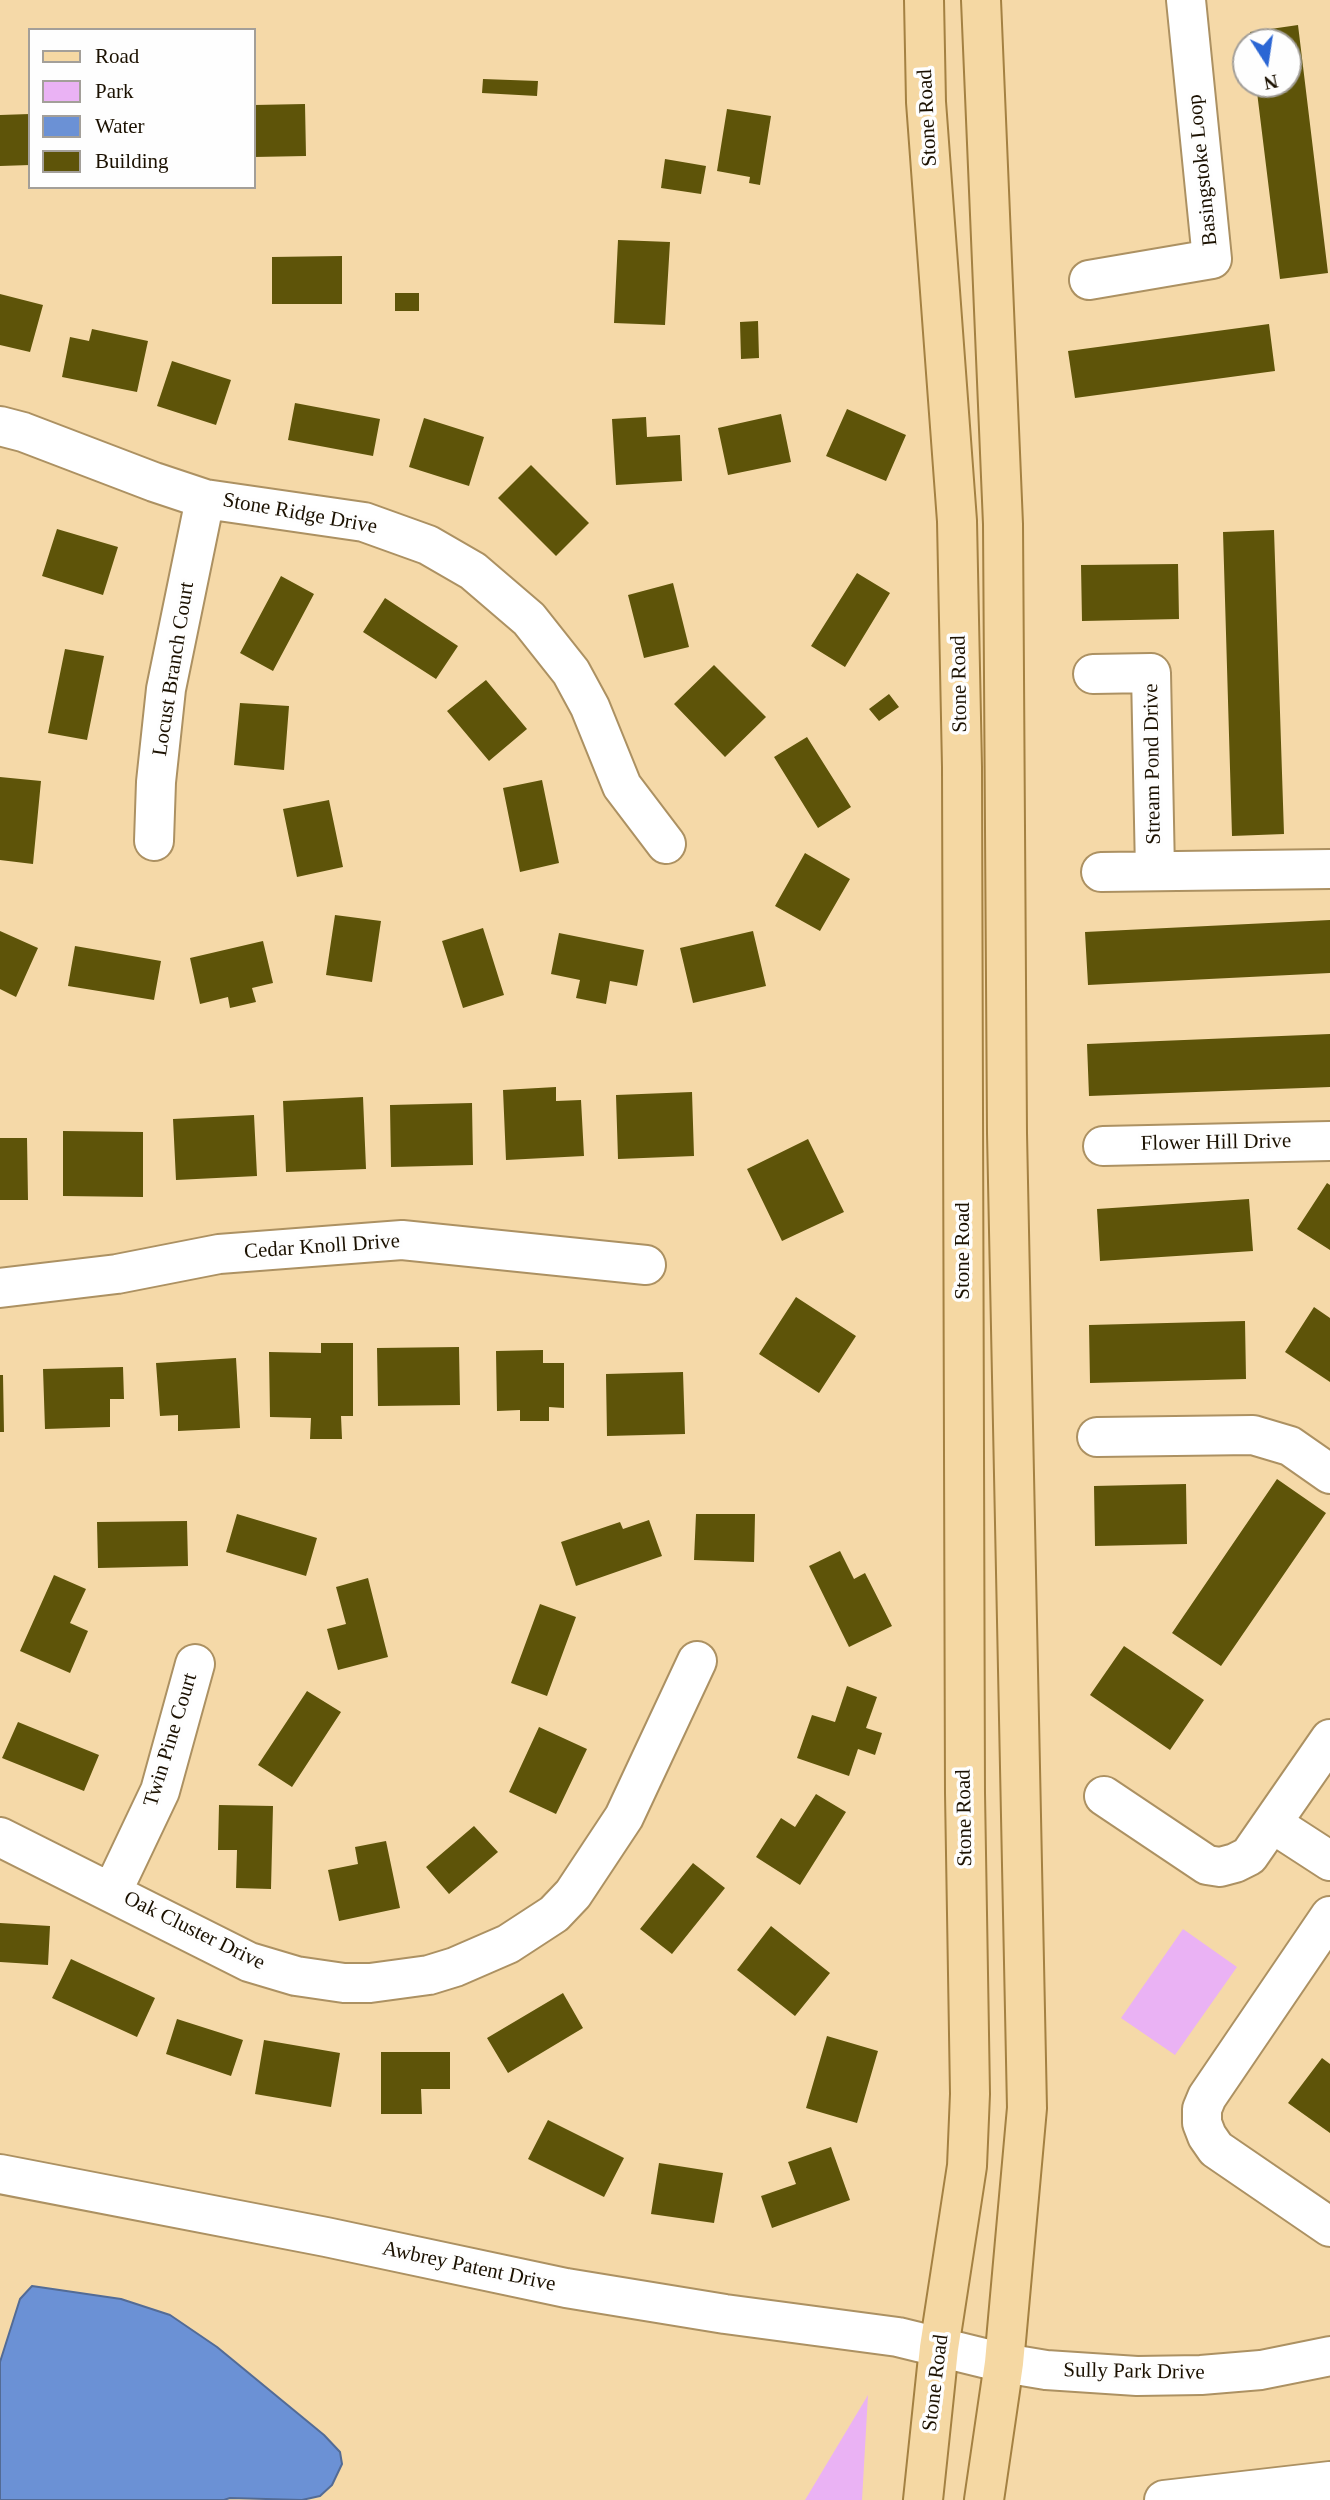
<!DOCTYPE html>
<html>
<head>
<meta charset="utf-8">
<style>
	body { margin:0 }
	#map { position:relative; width:1330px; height:2500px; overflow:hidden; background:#f5d9a8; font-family:"Times New Roman",serif }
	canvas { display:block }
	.legend { position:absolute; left:28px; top:28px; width:228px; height:161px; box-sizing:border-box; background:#fefefe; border:2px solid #a39f99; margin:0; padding:9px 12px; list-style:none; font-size:21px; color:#1b1101 }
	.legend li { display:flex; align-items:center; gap:14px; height:35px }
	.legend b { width:35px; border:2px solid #a39f99 }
	.north { position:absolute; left:1232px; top:28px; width:70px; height:70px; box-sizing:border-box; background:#fefefe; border:2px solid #a39f99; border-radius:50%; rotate:168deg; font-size:19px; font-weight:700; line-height:28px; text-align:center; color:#1b1101 }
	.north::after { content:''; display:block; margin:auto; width:24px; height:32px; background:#2b66d4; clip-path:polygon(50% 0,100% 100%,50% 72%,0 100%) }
</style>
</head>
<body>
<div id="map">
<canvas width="1330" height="2500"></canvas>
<ul class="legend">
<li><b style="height:9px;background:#f5d8a3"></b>Road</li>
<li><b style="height:19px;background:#eab2f4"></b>Park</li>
<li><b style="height:19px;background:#6b91d5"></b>Water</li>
<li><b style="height:19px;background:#5e5409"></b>Building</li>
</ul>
<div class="north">N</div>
</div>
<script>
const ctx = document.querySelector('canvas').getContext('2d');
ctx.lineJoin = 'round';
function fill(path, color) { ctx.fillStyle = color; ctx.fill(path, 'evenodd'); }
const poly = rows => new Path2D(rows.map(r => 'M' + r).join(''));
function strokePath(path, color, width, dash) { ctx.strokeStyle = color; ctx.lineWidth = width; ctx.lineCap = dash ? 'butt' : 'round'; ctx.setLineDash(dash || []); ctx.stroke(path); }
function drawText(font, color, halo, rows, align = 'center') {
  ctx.font = font + ' "Times New Roman",serif'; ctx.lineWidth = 7; ctx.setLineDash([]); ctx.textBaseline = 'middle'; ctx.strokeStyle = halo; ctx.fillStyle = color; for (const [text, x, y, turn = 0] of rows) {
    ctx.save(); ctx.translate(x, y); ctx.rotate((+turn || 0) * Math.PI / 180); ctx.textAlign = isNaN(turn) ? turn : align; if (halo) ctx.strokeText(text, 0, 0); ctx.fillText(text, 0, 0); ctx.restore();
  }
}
fill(poly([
	[1183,1929,1237,1967,1175,2055,1121,2018],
	[868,2395,862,2500,805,2500]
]), '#eab2f4');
const water = poly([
	[32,2286,121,2299,170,2315,217,2347,324,2435,340,2452,342,2464,332,2485,320,2496,302,2500,230,2498,224,2500,0,2500,0,2362,20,2299,32,2286]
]);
fill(water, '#6b91d5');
strokePath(water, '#536b95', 2);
fill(poly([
	[1298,25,1328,273,1280,279,1256,84,1288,84,1288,42,1251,42,1250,32],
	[483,79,538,81,537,96,482,93],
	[305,104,306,156,254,157,254,105],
	[727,109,771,116,760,185,749,183,750,177,717,171],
	[30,114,30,165,0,166,0,115],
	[665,159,706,166,701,194,661,188],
	[618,240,670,242,665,325,614,323],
	[342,256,342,304,272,304,272,257],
	[395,293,419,293,419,311,395,311],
	[0,294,43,305,30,352,0,345],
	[758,321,759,358,741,359,740,322],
	[1269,324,1275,371,1075,398,1068,351],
	[92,329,148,341,137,392,62,377,70,337,89,341],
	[172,361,231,380,216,425,157,406],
	[295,403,380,419,373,456,288,440],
	[847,409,906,435,886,481,826,456],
	[781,414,791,462,728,475,718,428],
	[646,417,647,437,680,435,682,481,616,485,612,419],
	[424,418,484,437,469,486,409,467],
	[531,465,589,523,556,556,498,498],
	[57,529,118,547,103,595,42,576],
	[1274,530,1284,834,1232,836,1223,532],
	[1178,564,1179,619,1082,621,1081,565],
	[857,573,890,593,845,667,811,646],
	[281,576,314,594,273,671,240,653],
	[673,583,689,647,644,658,628,595],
	[385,598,458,646,436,679,363,632],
	[65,649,104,656,87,740,48,733],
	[714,665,766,717,725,757,674,704],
	[486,680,527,729,489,761,447,711],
	[889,694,899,707,879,721,869,709],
	[240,703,289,706,284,770,234,765],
	[807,737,851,807,818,828,774,757],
	[0,777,41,781,33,864,0,860],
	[542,780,559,863,520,872,503,788],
	[329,800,343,867,297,877,283,809],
	[805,853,850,879,820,931,775,906],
	[335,915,381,921,372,982,326,975],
	[1330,920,1330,973,1088,985,1085,932],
	[483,928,504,995,463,1008,442,941],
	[0,931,38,948,16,997,0,989],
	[753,931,766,986,693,1003,680,948],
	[559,933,644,950,637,986,610,981,606,1004,576,998,580,980,551,974],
	[263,941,273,983,252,988,256,1002,230,1008,228,997,200,1004,190,958],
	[75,946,161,961,154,1000,68,986],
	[1330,1034,1330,1087,1089,1096,1087,1044],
	[556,1087,556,1101,581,1100,584,1156,506,1160,503,1090],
	[692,1092,694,1156,618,1159,616,1095],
	[363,1097,366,1169,286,1172,283,1101],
	[472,1103,473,1165,391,1167,390,1105],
	[254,1115,257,1176,176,1180,173,1119],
	[63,1131,143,1132,143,1197,63,1196],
	[0,1138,27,1138,28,1200,0,1200],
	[808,1139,844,1212,782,1241,747,1169],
	[1327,1183,1330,1185,1330,1250,1297,1229],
	[1249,1199,1253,1251,1100,1261,1097,1209],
	[796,1297,856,1336,819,1393,759,1354],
	[1314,1307,1330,1318,1330,1382,1285,1352],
	[1245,1321,1246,1379,1090,1383,1089,1325],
	[321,1343,353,1343,353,1416,341,1416,342,1439,310,1439,311,1418,270,1417,269,1352,321,1353],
	[459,1347,460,1405,378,1406,377,1348],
	[543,1350,543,1363,564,1363,564,1408,549,1407,549,1421,520,1421,520,1410,497,1411,496,1351],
	[236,1358,240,1428,178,1431,178,1415,160,1416,156,1363],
	[123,1367,124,1399,110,1399,110,1427,45,1429,43,1369],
	[683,1372,685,1434,607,1436,606,1374],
	[0,1375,3,1375,4,1432,0,1432],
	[1277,1479,1326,1513,1221,1666,1172,1633],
	[1186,1484,1187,1544,1095,1546,1094,1486],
	[237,1514,317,1538,306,1576,226,1552],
	[696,1514,755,1514,754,1562,694,1560],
	[649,1520,662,1556,576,1586,561,1542,620,1522,623,1529],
	[187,1521,188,1566,98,1568,97,1522],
	[840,1551,854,1579,865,1573,892,1626,849,1647,809,1566],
	[54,1575,86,1589,70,1623,88,1631,70,1673,20,1651],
	[368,1578,388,1657,338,1670,327,1629,346,1624,336,1587],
	[540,1604,576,1617,547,1696,511,1683],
	[1124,1646,1204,1700,1170,1750,1090,1695],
	[847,1686,877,1697,866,1728,882,1733,875,1755,858,1749,849,1776,797,1758,812,1715,835,1722],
	[307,1691,341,1712,292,1787,258,1765],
	[18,1722,99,1755,84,1791,2,1758],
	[539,1727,587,1749,556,1814,509,1792],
	[816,1794,846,1812,800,1885,756,1857,781,1818,795,1827],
	[219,1805,273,1806,271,1889,236,1888,237,1850,218,1850],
	[474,1826,498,1852,449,1894,426,1867],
	[386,1841,400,1908,339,1921,328,1870,358,1864,355,1847],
	[693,1863,725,1888,672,1954,640,1929],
	[0,1923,50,1926,48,1965,0,1962],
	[771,1926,830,1973,795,2016,737,1970],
	[71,1959,155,1998,137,2037,52,1998],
	[563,1993,583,2028,508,2073,487,2038],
	[177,2019,243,2040,231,2076,166,2054],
	[827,2036,878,2051,857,2123,806,2108],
	[264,2040,340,2053,331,2107,255,2094],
	[381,2052,450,2052,450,2089,421,2089,422,2114,381,2114],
	[1322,2058,1330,2064,1330,2133,1288,2103],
	[548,2120,624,2158,604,2197,528,2159],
	[831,2147,850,2200,772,2228,761,2196,796,2184,788,2162],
	[659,2163,723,2173,714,2223,651,2214]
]), '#5e5409');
const minor = poly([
	[1089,280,1212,259,1186,0],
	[0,426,23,432,154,482,205,499,364,522,428,545,473,571,529,619,571,672,590,707,622,786,666,844],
	[1093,674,1151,673,1155,871],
	[154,841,156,782,166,689,205,499],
	[1101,872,1330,869],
	[1103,1146,1330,1141],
	[0,1288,117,1274,219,1254,402,1240,646,1265],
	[1097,1437,1253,1435,1290,1446,1330,1474],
	[1104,1796,1207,1865,1220,1867,1235,1863,1249,1856,1330,1739],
	[1273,1824,1330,1861],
	[0,1837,249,1962,296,1976,344,1983,370,1983,429,1975,455,1967,508,1944,554,1914,573,1894,624,1817,697,1661],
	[112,1892,160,1791,195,1664],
	[1330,1916,1207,2097,1202,2109,1202,2123,1207,2136,1216,2149,1330,2227],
	[0,2174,326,2237,566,2288,725,2314,898,2337,1004,2363,1046,2370,1137,2376,1201,2375,1261,2370,1330,2356],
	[1164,2500,1330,2481]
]);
const major = poly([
	[981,0,1003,524,1007,1133,1027,2108,1004,2363,984,2500],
	[923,2500,939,2348,967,2166,970,2094,965,1793,962,767,957,521,926,102,924,0]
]);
strokePath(minor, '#ac9162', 42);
strokePath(major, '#a48142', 42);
strokePath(minor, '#fff', 38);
strokePath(major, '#f5d8a3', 38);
drawText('21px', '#1b1101', '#fefefe', [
	["Stone Road",928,118,-93],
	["Basingstoke Loop",1203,170,-96],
	["Stone Ridge Drive",300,514,10],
	["Locust Branch Court",174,669,-81],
	["Stone Road",960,684,-91],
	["Stream Pond Drive",1153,764,-91],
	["Flower Hill Drive",1216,1143,-1],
	["Cedar Knoll Drive",322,1247,-4],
	["Stone Road",963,1251,-90],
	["Twin Pine Court",171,1740,-73],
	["Stone Road",965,1818,-91],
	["Oak Cluster Drive",194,1931,26],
	["Awbrey Patent Drive",469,2267,12],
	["Sully Park Drive",1134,2372,1],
	["Stone Road",936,2383,-83]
]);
</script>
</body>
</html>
